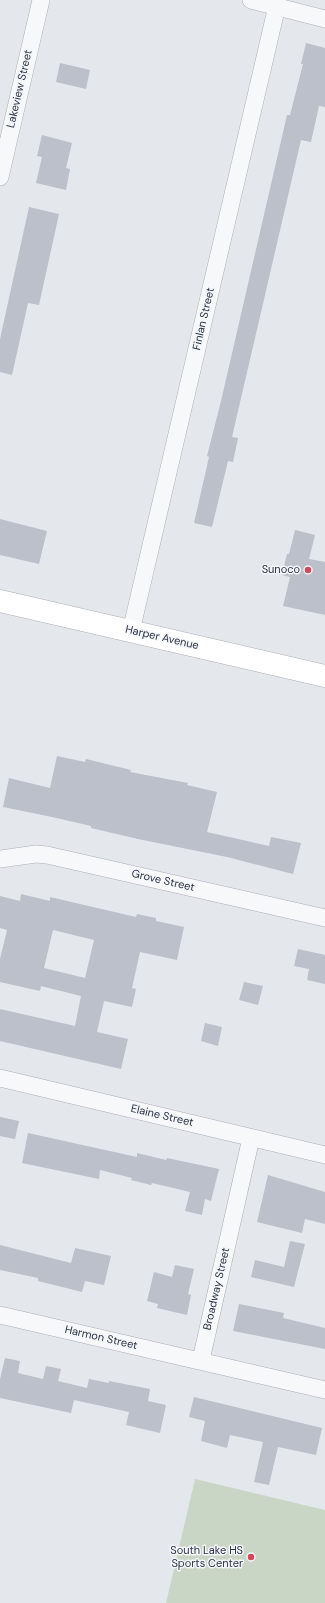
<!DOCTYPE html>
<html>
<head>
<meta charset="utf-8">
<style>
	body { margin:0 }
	canvas { display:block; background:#e4e7ec }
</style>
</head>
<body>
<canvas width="325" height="1603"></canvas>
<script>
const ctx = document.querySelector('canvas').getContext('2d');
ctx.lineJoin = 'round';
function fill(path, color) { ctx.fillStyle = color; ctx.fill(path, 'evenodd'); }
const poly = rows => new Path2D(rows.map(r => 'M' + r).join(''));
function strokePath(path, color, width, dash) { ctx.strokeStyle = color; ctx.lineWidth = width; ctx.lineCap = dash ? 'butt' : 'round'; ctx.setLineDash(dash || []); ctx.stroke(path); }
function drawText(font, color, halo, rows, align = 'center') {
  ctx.font = font + ' "DM Sans",sans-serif'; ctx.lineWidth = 3; ctx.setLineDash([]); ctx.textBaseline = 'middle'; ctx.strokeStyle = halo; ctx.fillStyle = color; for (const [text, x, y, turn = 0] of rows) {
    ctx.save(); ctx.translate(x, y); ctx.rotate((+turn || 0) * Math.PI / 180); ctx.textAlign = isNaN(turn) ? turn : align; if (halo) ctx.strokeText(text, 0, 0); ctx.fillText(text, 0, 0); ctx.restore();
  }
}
fill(poly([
	[195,1479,325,1510,325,1603,166,1603]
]), '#c9d6c5');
fill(poly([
	[306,43,325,48,325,107,319,106,311,142,301,140,232,437,238,438,233,462,228,461,212,527,194,523,209,457,207,456,221,401,287,115,290,115,303,64,301,64],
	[60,63,90,70,86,89,56,82],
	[42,135,72,143,66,168,70,169,66,190,36,183,42,157,37,156],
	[29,207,59,214,39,305,28,303,12,375,0,372,0,339],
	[0,519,47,531,39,564,0,555],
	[295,530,315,535,309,559,325,562,325,615,283,606,290,577,282,575,287,554,289,554],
	[57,756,85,762,86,759,131,770,130,772,188,783,187,785,217,792,207,832,269,846,271,837,301,843,293,874,227,857,138,839,91,828,91,826,52,817,3,807,9,778,50,788],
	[21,894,50,901,50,897,136,917,137,914,156,918,156,921,184,927,177,960,140,952,132,988,136,989,132,1007,104,1001,97,1032,128,1039,121,1069,0,1041,0,1009,75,1026,81,996,41,986,40,991,0,982,0,959,7,930,0,928,0,896,20,901],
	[53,930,94,940,85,978,44,968],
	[298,949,325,955,325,984,307,980,309,969,294,966],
	[244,982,263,986,258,1005,239,1000],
	[205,1023,222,1027,218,1046,201,1041],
	[0,1117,19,1121,15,1139,0,1136],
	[28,1133,137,1157,137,1153,166,1160,167,1158,219,1169,211,1201,205,1199,202,1215,185,1211,190,1192,152,1183,151,1185,131,1180,132,1178,100,1170,99,1179,22,1163],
	[268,1175,325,1192,325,1224,305,1219,302,1233,257,1222],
	[290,1241,305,1244,294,1287,251,1277,255,1260,284,1267],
	[0,1245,71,1263,75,1248,111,1256,104,1285,85,1281,82,1292,38,1281,38,1278,0,1270],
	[175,1265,194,1269,188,1294,191,1295,187,1315,157,1308,158,1304,147,1301,154,1272,172,1277],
	[239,1304,284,1313,283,1318,325,1328,325,1349,233,1331],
	[5,1358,20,1361,18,1373,43,1379,46,1366,61,1369,58,1381,87,1388,89,1379,109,1383,109,1381,150,1389,148,1401,166,1405,160,1433,126,1425,129,1412,74,1400,71,1413,0,1398,0,1379],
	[194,1397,322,1428,316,1455,278,1447,269,1485,254,1482,263,1442,230,1435,227,1448,201,1441,205,1421,189,1417]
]), '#bbc0ca');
const minor = poly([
	[251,0,325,19],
	[0,177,41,0],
	[131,631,277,6],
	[0,859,36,854,47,855,325,918],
	[0,1078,325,1155],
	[0,1315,325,1390],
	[201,1360,251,1138]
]);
const secondary = poly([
	[0,601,325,676]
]);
strokePath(minor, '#a9aeb7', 18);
strokePath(secondary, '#a9aeb7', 23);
strokePath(minor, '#f7f8fa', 17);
strokePath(secondary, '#fff', 22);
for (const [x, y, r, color] of [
	[308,570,4,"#d1495b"],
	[251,1557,4,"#d1495b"]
]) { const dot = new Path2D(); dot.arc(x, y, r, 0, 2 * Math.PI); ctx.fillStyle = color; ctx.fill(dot); strokePath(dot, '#f4f6f9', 1.5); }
drawText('11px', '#2b3445', '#f4f6f9', [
	["Lakeview Street",20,89,-77],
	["Finlan Street",204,319,-77],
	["Harper Avenue",162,638,13],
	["Grove Street",163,881,13],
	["Elaine Street",162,1116,13],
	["Broadway Street",217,1289,-77],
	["Harmon Street",101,1338,13]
]);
drawText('11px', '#2b3445', '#f4f6f9', [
	["Sunoco",300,570],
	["South Lake HS",243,1551],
	["Sports Center",243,1564]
], 'right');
</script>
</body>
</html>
